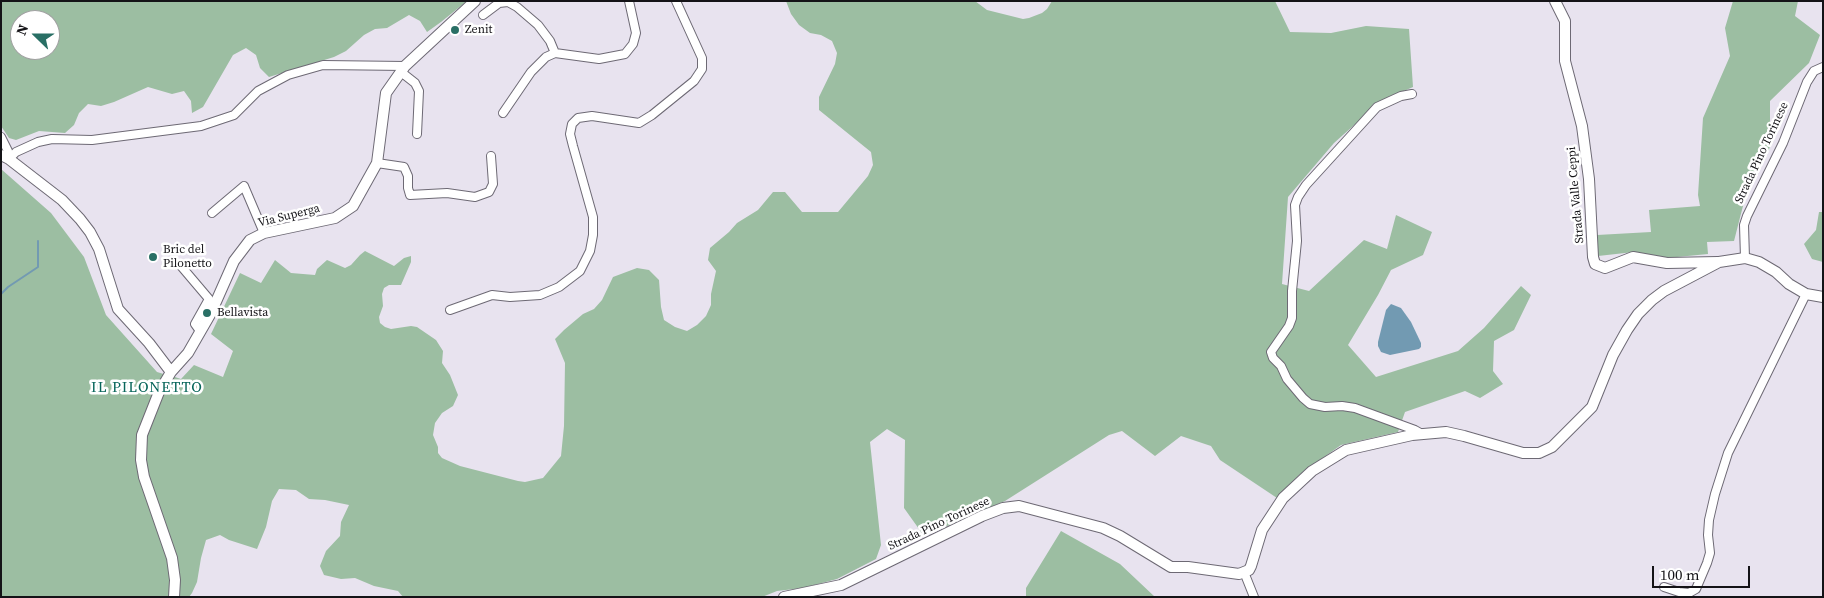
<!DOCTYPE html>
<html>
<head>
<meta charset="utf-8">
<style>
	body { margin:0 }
	#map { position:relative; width:1824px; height:598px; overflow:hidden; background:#e8e3ef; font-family:"Source Serif 4",serif }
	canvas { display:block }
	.frame { position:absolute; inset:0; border:2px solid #141317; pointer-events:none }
	.north { position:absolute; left:10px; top:10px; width:50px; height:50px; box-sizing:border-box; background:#fff; border:1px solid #a1a1a2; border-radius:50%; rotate:292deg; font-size:14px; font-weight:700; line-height:20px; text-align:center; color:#141317 }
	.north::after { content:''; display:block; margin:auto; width:18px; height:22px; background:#296f65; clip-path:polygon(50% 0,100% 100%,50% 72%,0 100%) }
	.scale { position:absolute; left:1652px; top:566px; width:98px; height:22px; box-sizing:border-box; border:2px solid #141317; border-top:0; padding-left:6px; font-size:15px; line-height:18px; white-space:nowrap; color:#141317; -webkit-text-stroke:4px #fff; paint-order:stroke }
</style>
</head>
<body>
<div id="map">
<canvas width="1824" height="598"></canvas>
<div class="frame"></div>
<div class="north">N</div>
<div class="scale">100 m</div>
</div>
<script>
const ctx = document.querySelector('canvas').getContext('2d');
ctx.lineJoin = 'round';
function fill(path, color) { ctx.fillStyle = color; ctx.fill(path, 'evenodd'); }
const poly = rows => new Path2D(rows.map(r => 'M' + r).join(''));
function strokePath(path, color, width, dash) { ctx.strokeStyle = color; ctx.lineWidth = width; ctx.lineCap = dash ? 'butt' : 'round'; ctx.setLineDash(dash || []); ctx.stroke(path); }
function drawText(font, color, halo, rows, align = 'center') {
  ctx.font = font + ' "Source Serif 4",serif'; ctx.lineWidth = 5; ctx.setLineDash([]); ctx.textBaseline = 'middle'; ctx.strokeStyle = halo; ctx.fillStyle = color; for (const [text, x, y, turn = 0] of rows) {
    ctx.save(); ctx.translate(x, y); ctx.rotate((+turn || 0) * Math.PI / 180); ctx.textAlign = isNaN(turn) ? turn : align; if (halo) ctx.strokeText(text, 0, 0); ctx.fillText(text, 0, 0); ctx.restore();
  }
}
fill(poly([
	[1,1,467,1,441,22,427,32,420,21,409,15,387,28,375,29,364,35,346,51,334,57,269,77,260,68,256,55,246,48,233,55,203,107,192,113,191,101,184,91,172,94,148,87,114,102,101,106,88,104,79,113,74,125,65,133,39,131,16,140,9,138,1,126],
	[20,20,50,20,50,50,20,50],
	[786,1,975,1,987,10,1023,19,1029,18,1042,13,1047,9,1052,1,1275,1,1290,32,1331,33,1366,26,1409,29,1413,87,1381,101,1334,143,1288,197,1282,284,1309,291,1364,240,1387,249,1396,215,1432,232,1423,255,1391,270,1378,295,1348,345,1376,377,1458,351,1484,328,1521,286,1531,295,1514,330,1494,341,1493,371,1503,384,1480,398,1465,391,1405,412,1398,432,1341,445,1299,475,1277,498,1220,460,1211,446,1181,436,1155,456,1122,431,1109,435,1005,501,924,536,904,508,905,440,887,429,870,442,881,545,876,559,837,579,803,588,777,591,762,597,403,597,398,591,374,586,355,578,341,579,324,575,320,566,326,551,340,536,341,522,349,505,325,500,309,499,296,490,279,489,272,501,266,527,257,549,229,540,220,535,206,540,201,558,197,582,192,593,189,597,177,597,147,477,143,451,152,415,172,376,181,379,194,365,223,377,233,351,211,334,240,273,261,283,275,260,291,273,315,275,317,269,327,260,345,268,351,265,360,255,365,251,394,266,404,258,411,256,411,262,401,285,389,285,384,288,382,294,383,306,379,317,380,323,385,327,391,329,411,326,417,327,436,340,443,351,442,363,450,375,458,395,453,406,442,413,435,423,433,435,438,447,438,453,442,458,460,466,518,481,525,482,543,478,561,456,564,426,565,363,555,339,564,330,583,314,594,309,602,300,613,277,637,268,649,270,659,280,661,307,664,320,675,327,687,331,697,325,706,316,711,305,711,294,716,271,708,260,710,248,729,232,737,223,758,210,773,192,785,192,802,212,838,212,868,176,873,165,871,152,819,110,819,97,835,64,837,53,832,41,821,35,810,33,799,25,791,14],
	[1733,1,1798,1,1795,16,1820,35,1809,63,1770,101,1770,147,1744,202,1734,241,1707,242,1708,254,1667,258,1634,252,1598,256,1597,235,1651,232,1649,210,1700,206,1698,195,1703,118,1730,56,1725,28],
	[1,169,51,213,84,257,106,315,157,372,167,375,138,449,169,559,173,597,1,597],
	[1819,212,1823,212,1823,262,1812,259,1804,244,1816,230],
	[1061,531,1120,564,1155,597,1026,597,1026,588]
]), '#9cbea2');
fill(poly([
	[1391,304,1401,308,1411,322,1421,343,1421,347,1419,349,1390,355,1381,352,1378,346,1378,342,1386,310]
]), '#729ab2');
strokePath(poly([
	[1,294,8,287,38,267,38,241]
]), '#729ab2', 2);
const minor = poly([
	[483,15,499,3,508,2,517,7,538,25,550,41,555,53],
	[401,72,415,83,419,91,417,134],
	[1412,94,1401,96,1377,107,1306,185,1298,197,1295,205,1297,241,1292,291,1292,318,1289,326,1271,352,1273,358,1281,366,1287,379,1303,398,1310,404,1325,407,1342,406,1355,408,1415,430,1422,434],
	[503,113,531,72,546,57,555,53,599,59,625,54,633,44,636,33,629,1],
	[1,137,8,151,9,159],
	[9,159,16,152,38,142,52,139,92,140,201,126,234,115,258,91,288,75,323,65,405,66],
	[377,163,404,167,408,176,408,188,410,195,447,193,475,197,489,192,493,184,491,156],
	[212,213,244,186,264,233],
	[1745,258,1744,225,1747,216,1783,143,1807,82,1814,71,1823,67],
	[181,266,209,299,195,324,200,331],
	[450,310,492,295,510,297,540,295,559,287,580,271,590,251,593,235,593,217,573,146,570,134,572,124,578,118,592,116,639,123,652,115,694,81,702,69,702,58,676,1],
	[1244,572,1254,597],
	[1664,587,1679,592,1689,593,1696,589,1707,563,1710,553,1708,535,1709,520,1715,494,1728,453,1806,294]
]);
const tertiary = poly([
	[1555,1,1565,21,1565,61,1582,126,1589,179,1593,257,1595,264,1605,268,1633,257,1667,263,1718,262],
	[1,155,9,159,62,200,80,219,90,232,99,249,118,309,149,343,171,372],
	[174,597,175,580,172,558,144,477,141,460,142,435,159,392,171,372,188,353,211,313,234,261,250,240,264,233,335,218,353,206,377,163,386,93,405,66,475,1],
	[784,597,841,585,982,516,1003,508,1019,506,1103,528,1120,536,1171,567,1188,567,1239,574,1249,570,1251,566,1262,530,1283,498,1312,471,1346,450,1412,435,1446,432,1464,436,1523,453,1539,453,1552,447,1592,407,1613,355,1627,330,1638,314,1652,300,1664,291,1719,262,1745,258,1759,262,1776,272,1789,284,1806,294,1823,297]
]);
strokePath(minor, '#6d6974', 10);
strokePath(tertiary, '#6d6974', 12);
strokePath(minor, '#fff', 8);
strokePath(tertiary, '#fff', 10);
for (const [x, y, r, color] of [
	[455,30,5,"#296f65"],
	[153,257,5,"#296f65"],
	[207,313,5,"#296f65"]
]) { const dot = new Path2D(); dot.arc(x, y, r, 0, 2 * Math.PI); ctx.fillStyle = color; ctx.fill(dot); strokePath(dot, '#fff', 2); }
drawText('12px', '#141317', '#fff', [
	["Zenit",465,30],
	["Bric del",163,250],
	["Pilonetto",163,264],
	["Bellavista",217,313]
], 'left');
drawText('12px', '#141317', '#fff', [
	["Strada Pino Torinese",1762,153,-65],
	["Strada Valle Ceppi",1576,195,-95],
	["Via Superga",289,216,-14],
	["Strada Pino Torinese",939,524,-25]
]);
ctx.letterSpacing = '1px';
drawText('15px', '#07655a', '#fff', [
	["IL PILONETTO",147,388]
]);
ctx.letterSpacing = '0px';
</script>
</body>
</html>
